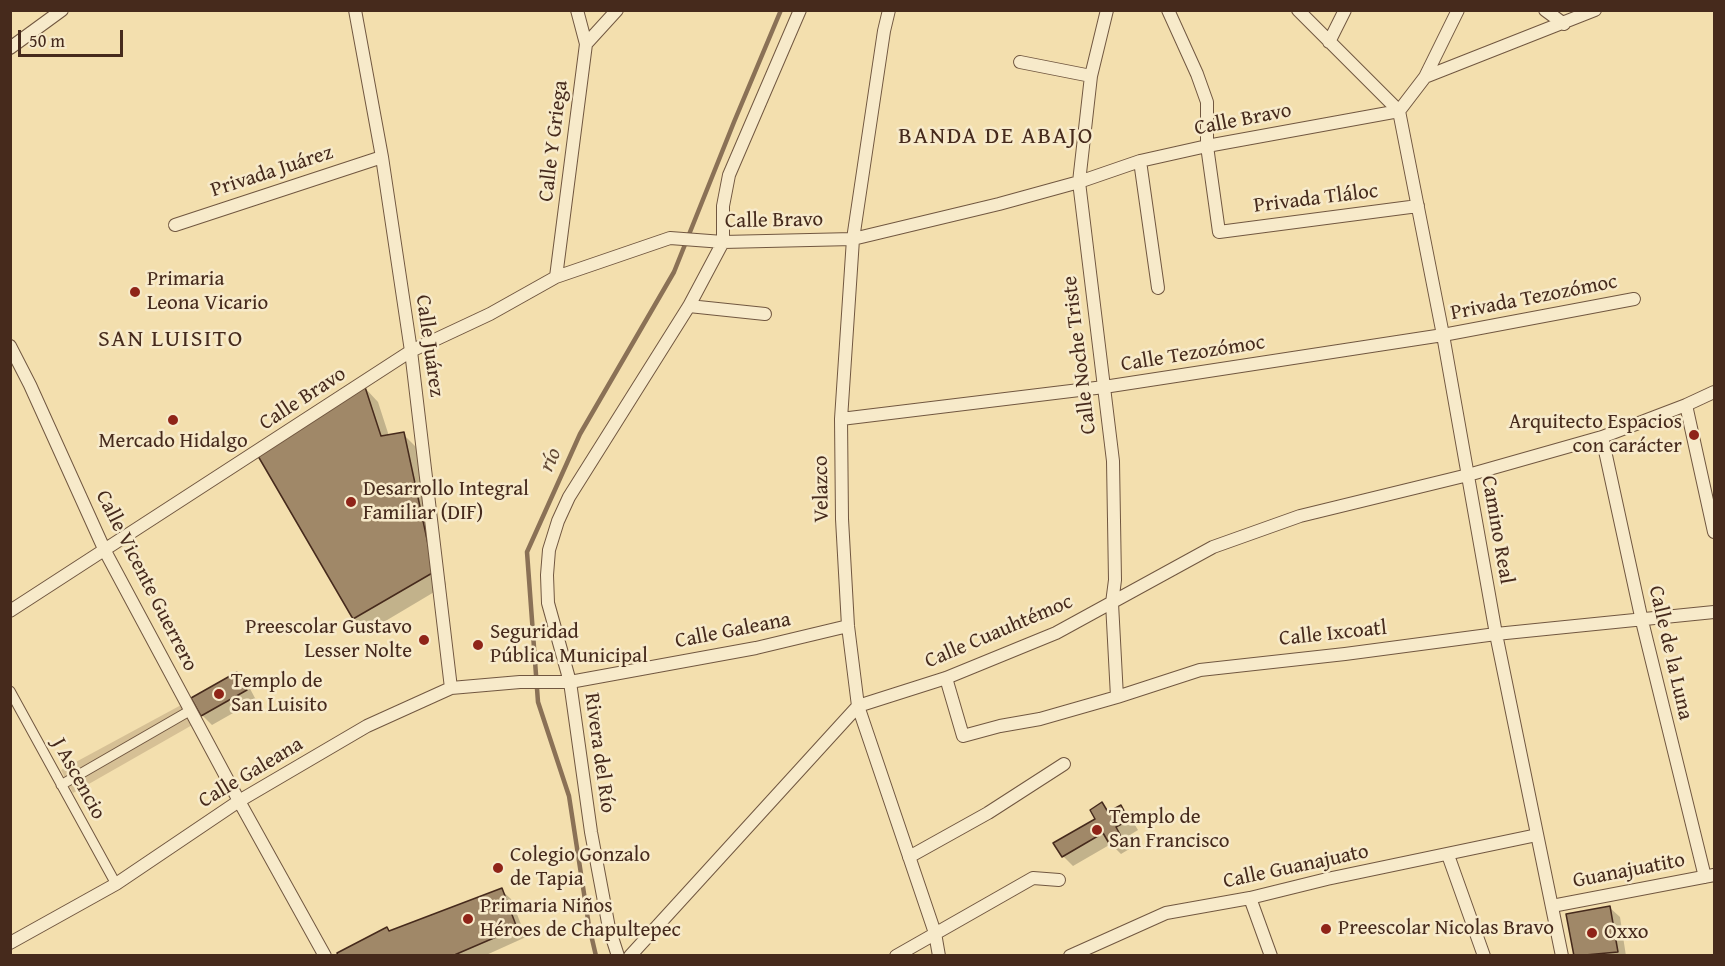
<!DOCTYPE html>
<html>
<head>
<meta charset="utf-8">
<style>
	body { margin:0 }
	#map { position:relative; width:1725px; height:966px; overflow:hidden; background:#f3dfae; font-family:"Gentium Book Plus",serif }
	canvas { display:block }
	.frame { position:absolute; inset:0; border:12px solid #462a1c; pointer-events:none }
	.scale { position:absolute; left:18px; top:30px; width:105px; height:27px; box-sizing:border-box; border:3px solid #462a1c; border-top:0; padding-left:8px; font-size:18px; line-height:21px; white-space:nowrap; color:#462a1c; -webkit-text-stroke:4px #f7eaca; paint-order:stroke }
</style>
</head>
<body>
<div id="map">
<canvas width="1725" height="966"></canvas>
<div class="frame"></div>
<div class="scale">50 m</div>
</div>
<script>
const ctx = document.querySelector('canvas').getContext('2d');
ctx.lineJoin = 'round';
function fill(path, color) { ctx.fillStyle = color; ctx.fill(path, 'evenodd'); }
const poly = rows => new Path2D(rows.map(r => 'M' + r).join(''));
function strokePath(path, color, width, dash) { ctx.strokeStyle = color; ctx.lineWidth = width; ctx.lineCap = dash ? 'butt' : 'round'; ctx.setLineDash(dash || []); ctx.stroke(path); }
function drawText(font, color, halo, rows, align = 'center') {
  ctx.font = font + ' "Gentium Book Plus",serif'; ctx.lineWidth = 5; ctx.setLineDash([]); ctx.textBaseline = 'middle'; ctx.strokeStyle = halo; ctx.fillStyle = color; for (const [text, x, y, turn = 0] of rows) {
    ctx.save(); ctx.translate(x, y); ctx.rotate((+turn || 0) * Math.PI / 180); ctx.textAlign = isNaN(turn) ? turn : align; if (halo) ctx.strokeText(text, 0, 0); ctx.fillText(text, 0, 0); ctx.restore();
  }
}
fill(poly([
	[183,704,194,724,73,793,61,770]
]), '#d6c095');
fill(poly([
	[365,388,378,402,389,436,403,434,416,447,446,585,367,632,354,618],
	[237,674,247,683,256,700,212,725,202,715],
	[1102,804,1110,813,1120,807,1130,817,1138,830,1125,838,1131,848,1121,854,1111,844,1073,866,1063,856,1097,819],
	[501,890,511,899,526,937,484,956,340,956,390,932],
	[1610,908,1620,917,1626,956,1576,956]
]), '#0003');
strokePath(poly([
	[596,956,589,926,569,796,538,702,527,552,580,434,674,272,734,122,781,10]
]), '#8a7156', 4.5);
const building = poly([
	[365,387,381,436,404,432,434,572,353,619,258,456,365,387],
	[237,672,247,690,201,716,191,698,237,672],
	[1102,802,1108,812,1121,805,1129,820,1116,827,1122,838,1110,845,1103,833,1062,857,1053,843,1095,819,1090,810,1102,802],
	[502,888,517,928,452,956,338,956,337,953,387,927,389,931,502,888],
	[1610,906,1618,952,1574,956,1566,914,1610,906]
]);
fill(building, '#a08868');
strokePath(building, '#462a1c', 1.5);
const pedestrian = poly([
	[10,691,116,884],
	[61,785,191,710]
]);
const minor = poly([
	[355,10,382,157,411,351,451,688],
	[889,10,884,31,853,239,841,419,842,519,848,626,858,706,935,933,939,956],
	[1107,10,1091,76,1079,182,1113,461,1115,580,1112,603,1117,697],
	[1168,10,1197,74,1207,102,1207,146,1219,232,1418,206],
	[1298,10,1399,111],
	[1545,10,1564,24],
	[1329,42,1345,10],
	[586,44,617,10],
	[10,48,62,10],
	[1020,62,1091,76],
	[1425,77,1458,10],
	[1399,111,1443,335,1496,634,1562,956],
	[1140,161,1158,288],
	[175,225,382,157],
	[556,277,586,44,577,10],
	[689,306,765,314],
	[10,346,30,385,105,551,239,801,325,956],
	[1686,405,1714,532],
	[841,419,1104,387,1443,335,1634,299],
	[1602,437,1642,621,1705,877],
	[10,611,411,351,490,314,556,277,670,238,723,242,853,239,999,204,1079,182,1140,161,1207,146,1399,111,1425,77,1595,10],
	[946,678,963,736,1000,726,1040,719,1117,697,1200,670,1345,654,1496,634,1714,612],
	[1448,855,1484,956],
	[909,857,988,813,1064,764],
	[1250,898,1271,956],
	[1552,906,1714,875],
	[10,943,116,884,239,801,367,726,451,688,520,682,570,682,756,648,848,626],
	[618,956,609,928,591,832,570,682,548,603,547,575,549,550,558,521,569,497,689,306,723,242,723,206,729,175,800,10],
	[630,956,858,706,946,678,1056,633,1213,547,1300,516,1468,475,1602,437,1686,405,1714,392],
	[896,956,1033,878,1059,880],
	[1070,956,1166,913,1250,898,1327,879,1537,835]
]);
strokePath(pedestrian, '#715740', 11);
strokePath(minor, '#715740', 14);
strokePath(pedestrian, '#f7eaca', 9);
strokePath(minor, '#f7eaca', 12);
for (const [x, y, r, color] of [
	[135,292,6,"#8f2418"],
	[173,420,6,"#8f2418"],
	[1694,435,6,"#8f2418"],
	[351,502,6,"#8f2418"],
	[424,640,6,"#8f2418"],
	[478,645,6,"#8f2418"],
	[219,694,6,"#8f2418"],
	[1097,830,6,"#8f2418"],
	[498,868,6,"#8f2418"],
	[468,919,6,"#8f2418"],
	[1326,929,6,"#8f2418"],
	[1592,933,6,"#8f2418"]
]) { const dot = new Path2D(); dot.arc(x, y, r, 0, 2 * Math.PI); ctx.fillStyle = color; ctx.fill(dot); strokePath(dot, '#f7eaca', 2); }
drawText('21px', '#462a1c', '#f7eaca', [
	["Calle Bravo",1243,120,-11],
	["Calle Y Griega",554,141,-83],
	["Privada Juárez",272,172,-18],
	["Privada Tláloc",1316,199,-7],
	["Calle Bravo",774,221,-1],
	["Privada Tezozómoc",1534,298,-11],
	["Calle Juárez",429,346,82],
	["Calle Tezozómoc",1193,354,-9],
	["Calle Noche Triste",1080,355,-97],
	["Calle Bravo",303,399,-33],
	["Velazco",822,489,-91],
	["Camino Real",1497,530,80],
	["Calle Vicente Guerrero",146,581,63],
	["Calle Galeana",733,631,-11],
	["Calle Cuauhtémoc",999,632,-23],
	["Calle Ixcoatl",1333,634,-6],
	["Calle de la Luna",1670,653,77],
	["Rivera del Río",599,753,82],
	["Calle Galeana",251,773,-31],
	["J Ascencio",78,779,61],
	["Calle Guanajuato",1296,867,-12],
	["Guanajuatito",1629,871,-11]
]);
drawText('21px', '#462a1c', '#f7eaca', [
	["Primaria",147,280],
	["Leona Vicario",147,304],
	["Arquitecto Espacios",1682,423,"right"],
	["con carácter",1682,447,"right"],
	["Mercado Hidalgo",173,442,"center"],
	["Desarrollo Integral",363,490],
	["Familiar (DIF)",363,514],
	["Preescolar Gustavo",412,628,"right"],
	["Lesser Nolte",412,652,"right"],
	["Seguridad",490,633],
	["Pública Municipal",490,657],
	["Templo de",231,682],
	["San Luisito",231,706],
	["Templo de",1109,818],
	["San Francisco",1109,842],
	["Colegio Gonzalo",510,856],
	["de Tapia",510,880],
	["Primaria Niños",480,907],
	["Héroes de Chapultepec",480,931],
	["Preescolar Nicolas Bravo",1338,929],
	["Oxxo",1604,933]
], 'left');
drawText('italic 22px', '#624834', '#f7eaca', [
	["río",551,460,-66]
]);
ctx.letterSpacing = '1.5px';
drawText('24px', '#462a1c', '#f7eaca', [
	["BANDA DE ABAJO",996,137],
	["SAN LUISITO",171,340]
]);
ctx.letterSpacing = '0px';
</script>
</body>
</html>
